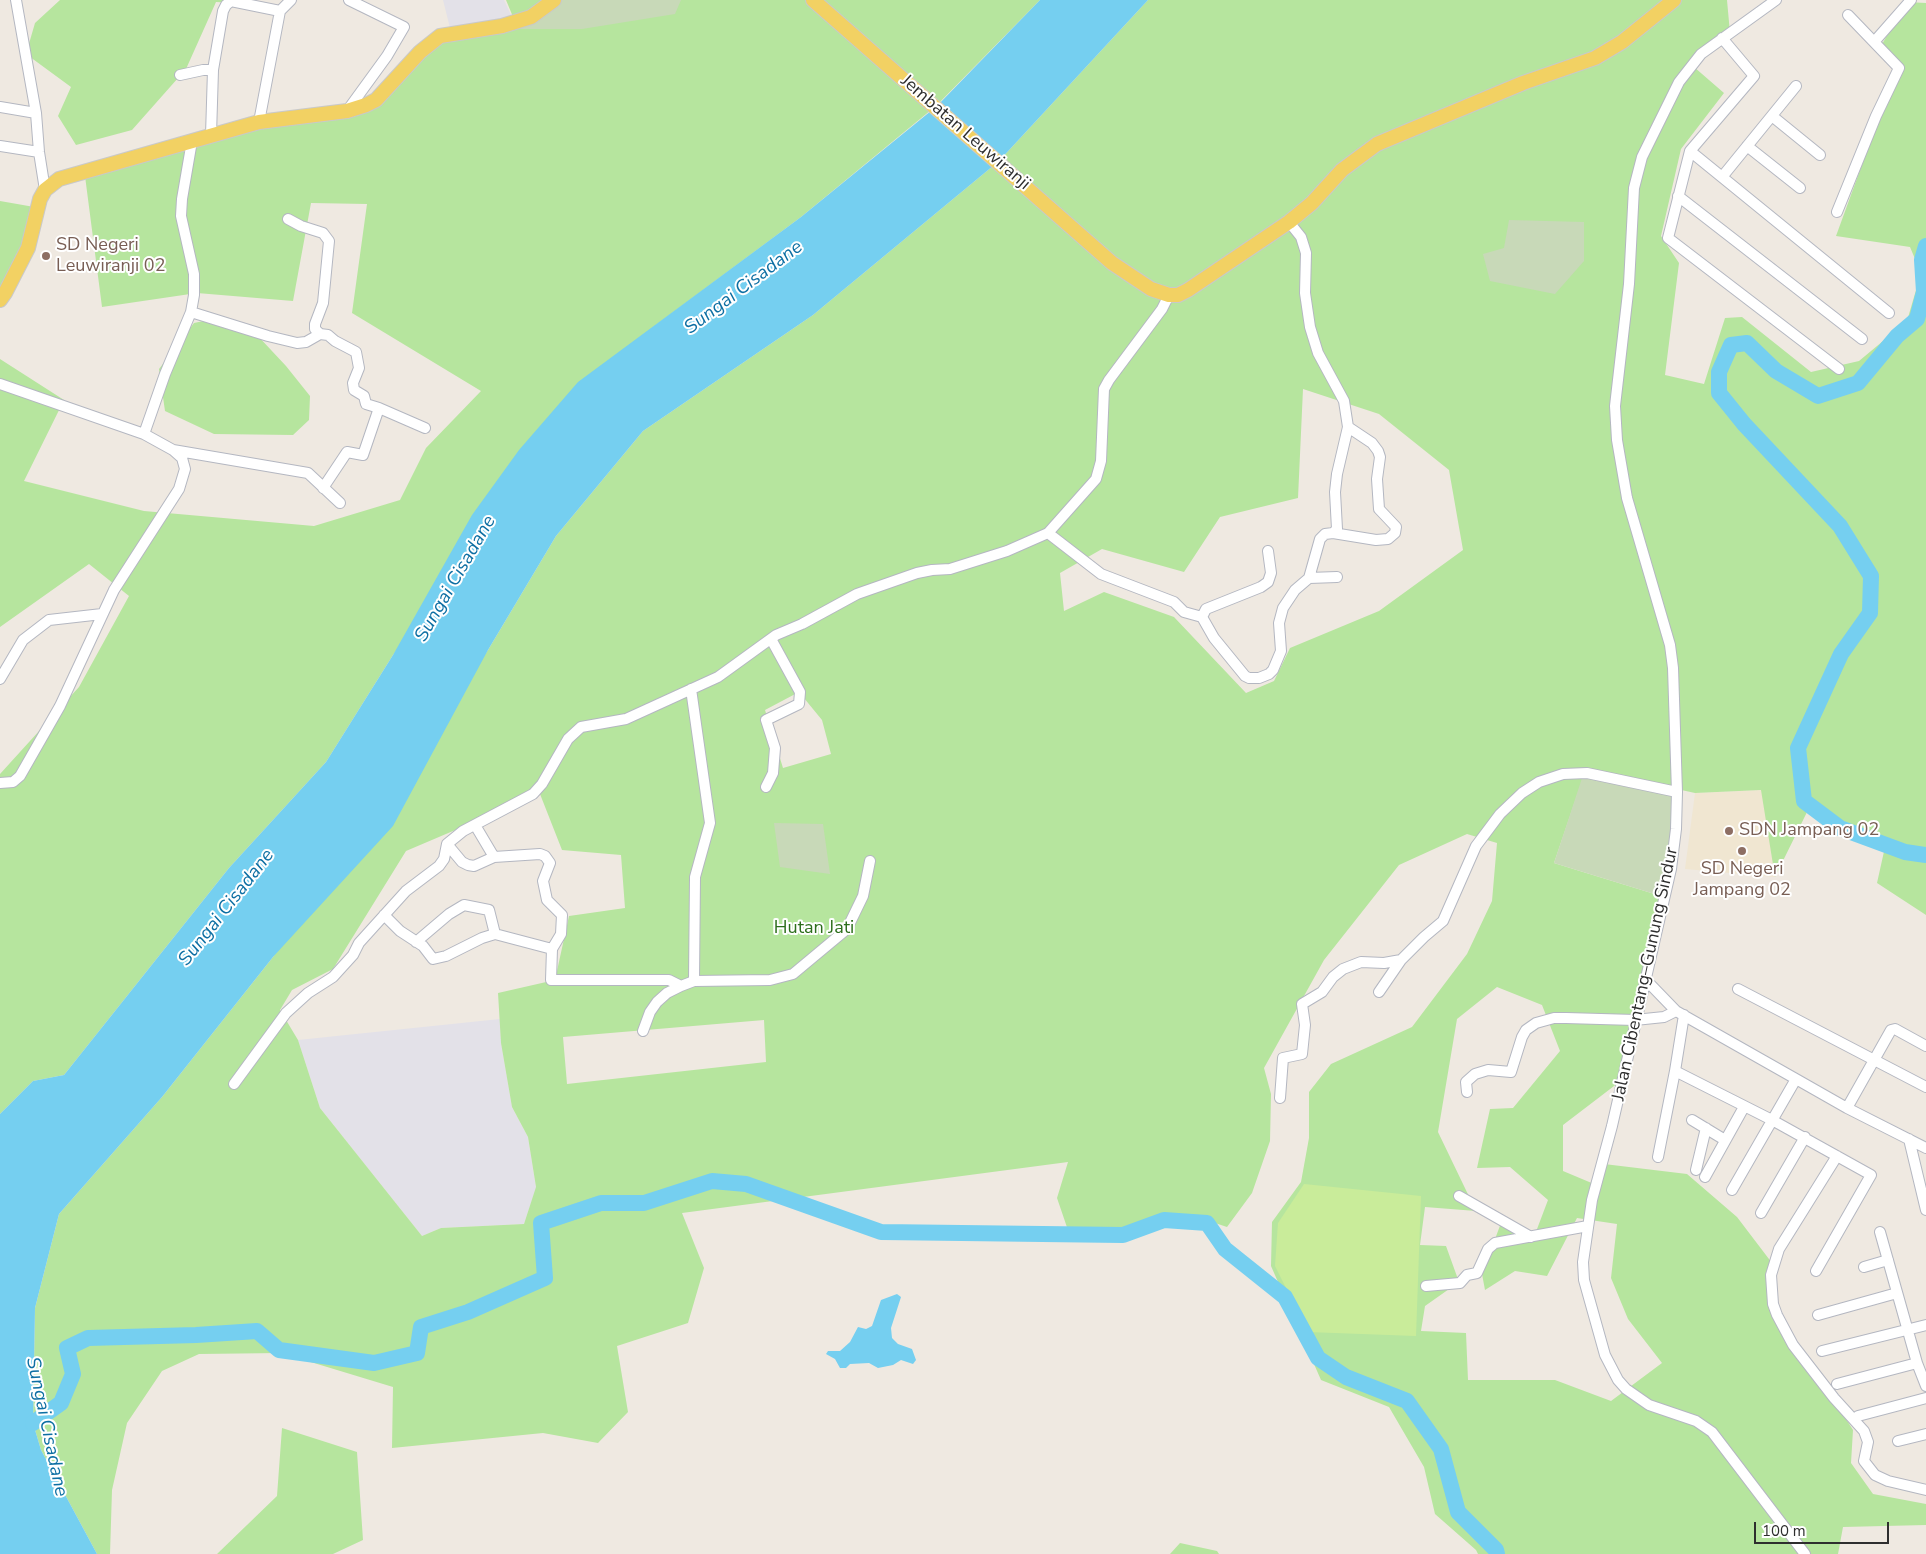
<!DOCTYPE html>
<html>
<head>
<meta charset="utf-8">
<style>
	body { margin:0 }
	#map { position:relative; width:1926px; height:1554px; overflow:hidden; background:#efe9e1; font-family:"Nunito Sans",sans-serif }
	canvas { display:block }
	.scale { position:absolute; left:1754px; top:1522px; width:135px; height:22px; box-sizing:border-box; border:2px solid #2e2e2e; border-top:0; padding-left:6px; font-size:15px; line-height:18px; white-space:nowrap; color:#2e2e2e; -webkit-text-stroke:4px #fff; paint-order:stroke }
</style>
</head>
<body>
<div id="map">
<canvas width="1926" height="1554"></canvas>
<div class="scale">100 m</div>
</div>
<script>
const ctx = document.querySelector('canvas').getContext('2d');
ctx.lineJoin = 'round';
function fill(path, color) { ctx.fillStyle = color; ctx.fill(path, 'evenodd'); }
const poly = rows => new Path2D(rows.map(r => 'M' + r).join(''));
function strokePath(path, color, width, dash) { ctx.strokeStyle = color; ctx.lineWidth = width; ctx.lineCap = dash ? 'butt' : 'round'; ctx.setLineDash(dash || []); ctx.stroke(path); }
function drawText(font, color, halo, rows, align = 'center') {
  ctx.font = font + ' "Nunito Sans",sans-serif'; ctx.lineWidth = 4; ctx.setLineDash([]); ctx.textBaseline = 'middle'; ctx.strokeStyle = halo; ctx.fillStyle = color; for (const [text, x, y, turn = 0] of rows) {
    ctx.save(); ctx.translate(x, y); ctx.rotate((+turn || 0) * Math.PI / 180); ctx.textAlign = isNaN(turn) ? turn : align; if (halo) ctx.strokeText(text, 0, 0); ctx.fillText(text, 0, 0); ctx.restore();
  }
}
fill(poly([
	[443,0,504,0,512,17,450,28],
	[500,1019,501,1043,512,1107,528,1137,536,1188,524,1224,441,1228,422,1236,320,1108,298,1040]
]), '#e3e1e8');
fill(poly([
	[1762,790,1775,877,1685,869,1695,793]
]), '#f0e6d1');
fill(poly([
	[60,0,256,0,256,4,216,2,186,69,132,130,76,145,58,116,71,87,26,54,35,23],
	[506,0,1040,0,937,105,801,217,652,328,393,655,326,762,229,868,64,1075,33,1081,0,1114,0,774,79,687,129,596,89,564,0,627,0,359,64,400,24,481,144,511,314,526,400,500,426,448,481,391,352,313,367,204,311,203,293,301,197,293,102,307,85,176,244,128,364,108,413,54,446,39,518,29],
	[1148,0,1727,0,1730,33,1694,67,1724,93,1681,149,1661,236,1679,263,1665,375,1704,384,1725,318,1742,317,1811,372,1859,361,1907,321,1921,273,1910,247,1836,236,1897,69,1881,46,1906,2,1926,3,1926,915,1877,883,1887,838,1809,808,1775,877,1761,790,1695,793,1586,769,1554,863,1661,896,1630,1022,1618,1083,1563,1125,1563,1171,1594,1184,1604,1164,1687,1174,1737,1217,1772,1263,1777,1311,1853,1430,1851,1463,1873,1494,1926,1504,1926,1525,1843,1527,1838,1554,1478,1554,1476,1550,1435,1514,1424,1467,1389,1407,1321,1380,1271,1266,1272,1222,1301,1182,1309,1138,1309,1092,1331,1064,1412,1027,1467,954,1492,901,1497,843,1467,834,1399,865,1324,960,1264,1068,1271,1094,1270,1141,1252,1193,1227,1227,1200,1218,1112,1241,1071,1239,1057,1198,1068,1162,682,1213,704,1268,688,1323,617,1346,628,1412,598,1443,543,1433,392,1448,393,1387,281,1353,199,1354,162,1371,127,1423,112,1490,110,1554,97,1554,41,1450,33,1423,35,1308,59,1214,162,1097,273,957,488,650,556,536,643,431,813,315,999,161],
	[1303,389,1379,414,1449,470,1463,550,1379,611,1290,648,1274,681,1246,693,1174,617,1104,592,1064,611,1060,573,1102,549,1184,572,1220,517,1298,498],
	[799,692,822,720,831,754,783,768,765,710],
	[540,794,562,850,621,855,625,908,569,916,555,980,498,993,501,1043,512,1107,528,1137,536,1187,524,1224,441,1228,422,1236,320,1108,298,1040,280,1010,292,990,333,969,406,851],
	[1497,987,1542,1005,1560,1051,1513,1108,1490,1109,1477,1168,1510,1167,1548,1200,1534,1237,1501,1223,1482,1274,1485,1290,1515,1271,1547,1276,1577,1218,1617,1224,1611,1278,1628,1319,1662,1363,1611,1401,1555,1380,1468,1380,1466,1333,1421,1331,1425,1306,1459,1282,1446,1246,1420,1245,1425,1207,1476,1211,1438,1132,1457,1019],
	[764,1020,766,1062,567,1084,563,1037],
	[0,201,40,208,15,286,0,308],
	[222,317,257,335,286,366,310,396,309,420,293,435,214,434,165,411,159,369,194,323],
	[282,1428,357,1452,363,1540,333,1554,217,1554,277,1496],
	[1180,1543,1217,1551,1219,1554,1170,1554]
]), '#b6e59e');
fill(poly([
	[554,0,681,0,675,14,582,29,519,29],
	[1509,220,1584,222,1584,261,1555,294,1490,281,1483,254,1504,248],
	[1585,769,1674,794,1666,878,1661,896,1554,863],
	[774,823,823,824,830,874,780,867]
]), '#c8d9b8');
fill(poly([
	[1304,1184,1421,1196,1416,1336,1308,1332,1275,1266,1278,1223]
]), '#c9ec9a');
fill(poly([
	[1040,0,1148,0,999,161,813,315,643,431,556,536,488,650,393,826,273,957,162,1097,59,1214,35,1308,33,1423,41,1450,97,1554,0,1554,0,1114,33,1081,64,1075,229,868,326,762,393,655,472,515,519,450,578,382,801,217,937,106],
	[897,1294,901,1297,891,1328,892,1338,898,1344,912,1349,916,1360,913,1364,901,1360,893,1365,878,1368,869,1363,850,1364,846,1368,840,1368,835,1359,826,1354,828,1351,840,1351,850,1342,858,1327,866,1329,872,1326,881,1300]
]), '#75cff0');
strokePath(poly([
	[1926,246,1922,260,1924,292,1917,319,1897,336,1858,383,1818,396,1776,371,1747,343,1731,345,1719,372,1719,393,1744,424,1840,526,1871,576,1870,613,1841,654,1798,748,1804,801,1840,828,1905,852,1926,855],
	[33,1423,61,1403,73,1374,67,1348,88,1338,196,1335,257,1331,279,1350,374,1363,417,1353,421,1327,468,1312,545,1278,541,1223,601,1203,644,1203,712,1181,746,1184,881,1232,1123,1235,1164,1220,1207,1223,1225,1249,1285,1297,1318,1358,1346,1377,1407,1401,1441,1449,1458,1512,1496,1550,1497,1554]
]), '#75cff0', 16);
const minor = poly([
	[16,0,36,113,39,152,45,190],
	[1776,0,1701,54,1679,82,1642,157,1634,188,1629,284,1615,406,1617,440,1627,498,1670,645,1673,668,1677,792,1676,829,1671,869,1612,1126,1592,1200,1583,1262,1584,1280,1605,1355,1618,1380,1626,1389,1649,1405,1696,1421,1712,1432,1805,1554],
	[1722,38,1754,76,1690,151,1889,313],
	[1874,42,1911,0],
	[213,70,223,11,226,5,231,1,280,11],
	[180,75,203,70,213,70,211,135],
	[0,107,36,113],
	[347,111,387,56,404,27,349,0],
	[1772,116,1820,155],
	[259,122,280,11,291,0],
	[0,146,39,152],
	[1747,146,1800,188],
	[1690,151,1668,238,1839,369],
	[1722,177,1796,86],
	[1678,196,1862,339],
	[1837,212,1876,116,1899,68,1848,15],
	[288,219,301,226,323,233,329,241,323,303,315,324,315,329,320,334,328,335,335,341,356,352,359,368,353,383,354,390,364,396,366,404,379,408],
	[191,312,268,336,297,343,306,342,320,334],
	[0,384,144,434,173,450,308,473,340,503],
	[144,434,165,374,191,312,194,295,194,274,181,216,182,199,192,141],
	[323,488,347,452,363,455,379,408,425,428],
	[1048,533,1101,574,1174,602,1184,612,1202,617,1214,638,1245,676,1249,678,1259,678,1269,674,1273,670,1281,651,1279,623,1283,608,1295,590,1309,578,1320,539,1325,534,1333,533,1337,529,1335,492,1337,474,1348,427,1344,401,1318,353,1310,327,1305,293,1306,253,1301,237,1289,222],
	[1333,533,1376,540,1388,539,1395,533,1396,527,1379,509,1377,479,1380,457,1378,451,1372,443,1348,427],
	[1309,578,1337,577],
	[1202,617,1206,609,1261,587,1268,582,1271,573,1268,551],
	[0,679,23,640,49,620,102,614],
	[691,689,710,823,695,877,694,981],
	[0,783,13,782,20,776,60,706,114,590,179,489,185,469,182,458,173,450],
	[766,787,773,773,775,748,766,720,799,704,800,692,771,639],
	[475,825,494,857,540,854,545,856,550,863,543,881,547,900,562,915,561,934,552,949],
	[447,844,462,862,468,865,474,866,494,857],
	[384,915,400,931,423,946,433,959,446,956,482,938,495,934,552,949,551,980,669,980,681,986],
	[416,942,449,914,464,905,489,910,495,934],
	[1645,979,1676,1011,1796,1079],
	[1738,989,1926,1087],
	[1379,992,1401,960,1424,937,1443,921,1476,846,1500,814,1522,793,1539,782,1563,774,1587,773,1677,792],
	[1684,1015,1675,1071,1772,1120,1871,1175,1816,1271],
	[643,1031,650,1012,657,1002,667,993,681,986,694,981,770,980,793,974,847,929,863,896,870,861],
	[234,1084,286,1013,308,993,333,977,353,955,359,943,406,891,439,866,444,859,447,844,463,831,533,794,542,784,568,739,581,727,626,719,718,677,776,635,802,624,857,594,917,573,932,570,950,569,1007,551,1048,533,1096,479,1101,461,1104,389,1109,380,1162,309,1169,295],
	[1467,1092,1466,1082,1475,1074,1488,1070,1511,1072,1522,1037,1526,1030,1536,1023,1554,1018,1566,1018,1635,1020,1664,1017,1676,1011],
	[1280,1098,1283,1058,1302,1054,1305,1025,1302,1004,1322,992,1333,977,1343,969,1361,962,1384,963,1401,960],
	[1847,1108,1891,1030,1895,1029,1926,1046],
	[1692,1120,1725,1140],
	[1909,1139,1926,1210],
	[1837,1156,1779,1249,1771,1275,1773,1304,1777,1315,1793,1345,1834,1398,1864,1431,1868,1442,1864,1461,1875,1475,1888,1481,1926,1490],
	[1658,1157,1675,1071],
	[1696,1170,1706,1128],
	[1705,1177,1744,1107],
	[1732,1190,1796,1079,1847,1108,1926,1148],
	[1459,1196,1531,1237],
	[1761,1213,1805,1137],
	[1880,1232,1917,1363,1926,1386],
	[1864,1267,1888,1260],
	[1426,1286,1460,1283,1467,1275,1477,1273,1488,1249,1495,1243,1588,1226],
	[1818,1315,1897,1293],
	[1822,1351,1926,1325],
	[1837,1384,1917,1363],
	[1858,1416,1926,1398],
	[1898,1441,1926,1434]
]);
const major = poly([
	[813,0,1112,263,1151,289,1169,295,1178,295,1188,290,1289,222,1312,203,1342,170,1377,144,1523,83,1595,58,1622,42,1674,0],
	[0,300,5,293,28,248,40,199,45,190,59,179,259,122,347,111,366,105,376,100,420,52,440,36,502,26,531,17,554,0]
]);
strokePath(minor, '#b4b7c1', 12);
strokePath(major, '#c9c9c9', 16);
strokePath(minor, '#fff', 10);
strokePath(major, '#f2d163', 14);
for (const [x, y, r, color] of [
	[46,256,5,"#8d6e63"],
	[1729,831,5,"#8d6e63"],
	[1742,851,5,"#8d6e63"]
]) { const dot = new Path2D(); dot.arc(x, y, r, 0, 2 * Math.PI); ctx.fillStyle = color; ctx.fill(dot); strokePath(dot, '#fff', 2); }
drawText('18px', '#2e2e2e', '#fff', [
	["Jembatan Leuwiranji",965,133,41],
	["Jalan Cibentang–Gunung Sindur",1646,974,-78]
]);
drawText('18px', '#785e54', '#fff', [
	["SD Negeri",56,246],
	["Leuwiranji 02",56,267],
	["SDN Jampang 02",1739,831],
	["SD Negeri",1742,870,"center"],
	["Jampang 02",1742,891,"center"]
], 'left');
drawText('18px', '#2c6e1b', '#fff', [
	["Hutan Jati",814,929]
]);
drawText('italic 19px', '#0d6fa3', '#fff', [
	["Sungai Cisadane",744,288,-37],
	["Sungai Cisadane",456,579,-60],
	["Sungai Cisadane",227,908,-52],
	["Sungai Cisadane",46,1427,78]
]);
</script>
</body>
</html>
